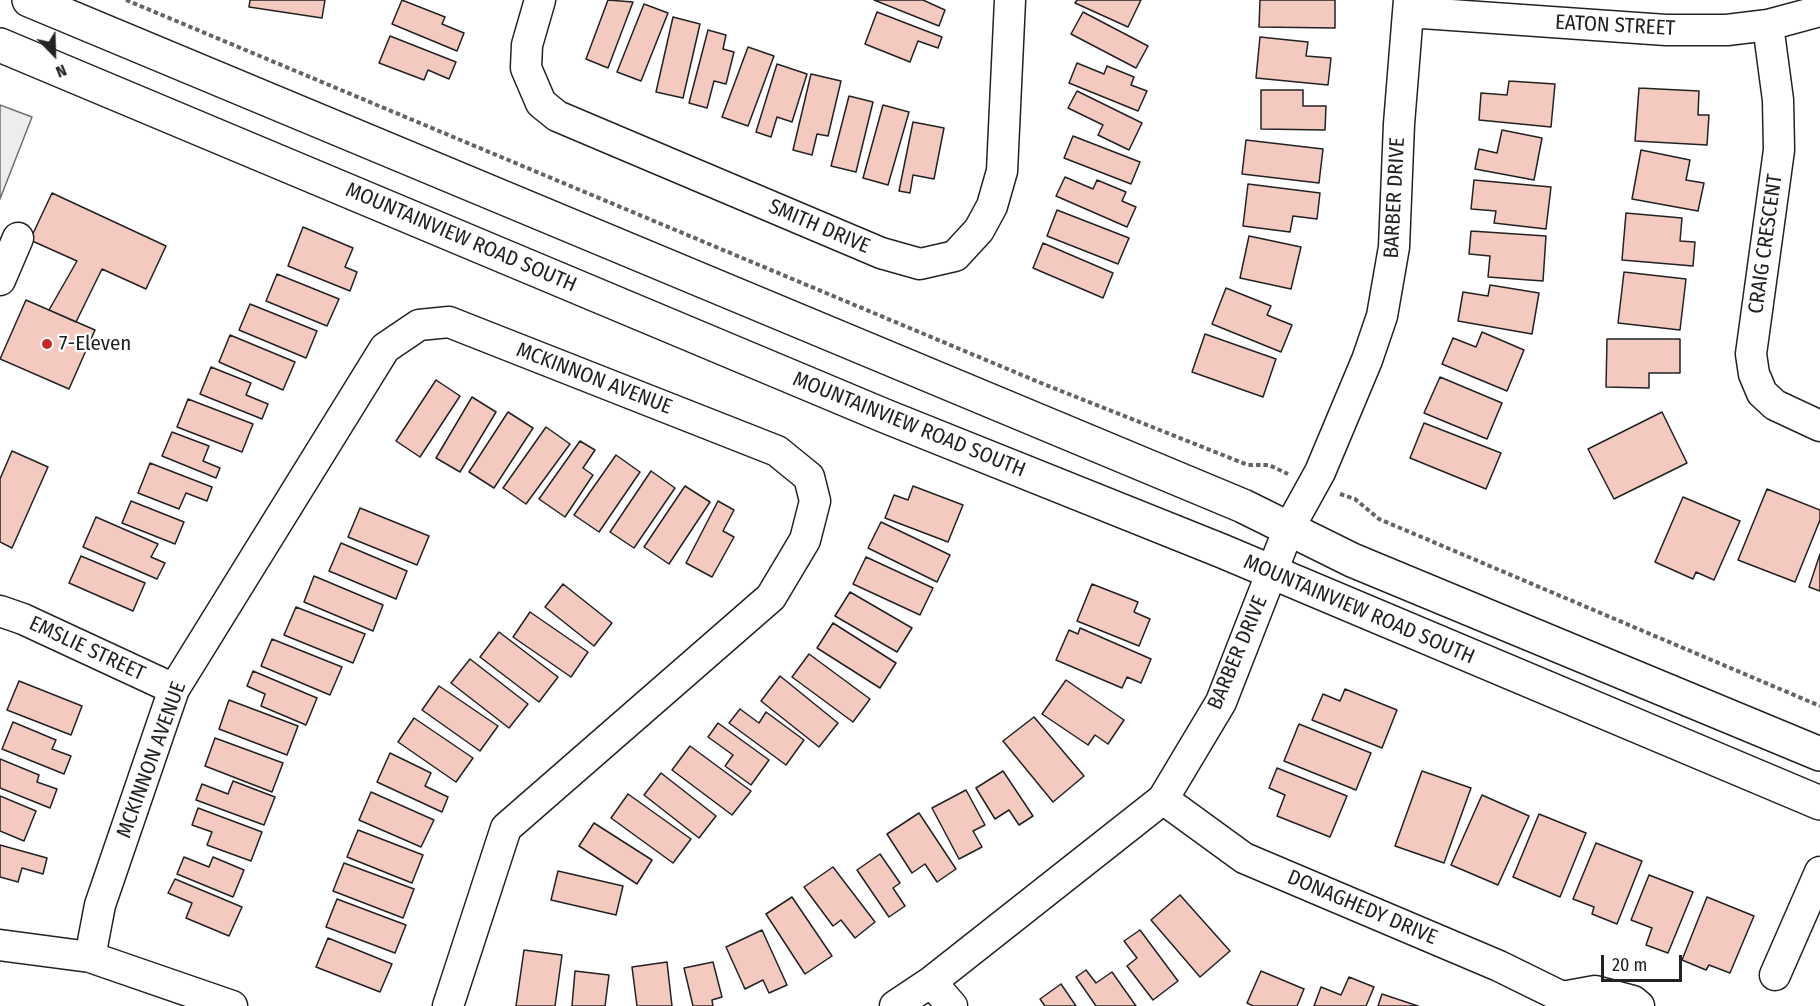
<!DOCTYPE html>
<html>
<head>
<meta charset="utf-8">
<style>
	body { margin:0 }
	#map { position:relative; width:1820px; height:1006px; overflow:hidden; background:#fff; font-family:"Fira Sans Condensed",sans-serif }
	canvas { display:block }
	.north { position:absolute; left:24px; top:24px; width:60px; height:60px; -webkit-text-stroke:4px #fff; paint-order:stroke; rotate:157deg; font-size:16px; font-weight:700; line-height:24px; text-align:center; color:#222 }
	.north::after { content:''; display:block; margin:auto; width:21px; height:27px; background:#222; clip-path:polygon(50% 0,100% 100%,50% 72%,0 100%) }
	.scale { position:absolute; left:1601px; top:955px; width:81px; height:27px; box-sizing:border-box; border:3px solid #222; border-top:0; padding-left:8px; font-size:18px; line-height:21px; white-space:nowrap; color:#222; -webkit-text-stroke:4px #fff; paint-order:stroke }
</style>
</head>
<body>
<div id="map">
<canvas width="1820" height="1006"></canvas>
<div class="north">N</div>
<div class="scale">20 m</div>
</div>
<script>
const ctx = document.querySelector('canvas').getContext('2d');
ctx.lineJoin = 'round';
function fill(path, color) { ctx.fillStyle = color; ctx.fill(path, 'evenodd'); }
const poly = rows => new Path2D(rows.map(r => 'M' + r).join(''));
function strokePath(path, color, width, dash) { ctx.strokeStyle = color; ctx.lineWidth = width; ctx.lineCap = dash ? 'butt' : 'round'; ctx.setLineDash(dash || []); ctx.stroke(path); }
function drawText(font, color, halo, rows, align = 'center') {
  ctx.font = font + ' "Fira Sans Condensed",sans-serif'; ctx.lineWidth = 4.5; ctx.setLineDash([]); ctx.textBaseline = 'middle'; ctx.strokeStyle = halo; ctx.fillStyle = color; for (const [text, x, y, turn = 0] of rows) {
    ctx.save(); ctx.translate(x, y); ctx.rotate((+turn || 0) * Math.PI / 180); ctx.textAlign = isNaN(turn) ? turn : align; if (halo) ctx.strokeText(text, 0, 0); ctx.fillText(text, 0, 0); ctx.restore();
  }
}
const parking = poly([
	[0,105,32,117,0,199,0,105]
]);
fill(parking, '#ededed');
strokePath(parking, '#6f6f6f', 1.5);
const building = poly([
	[250,0,325,0,322,18,249,7,250,0],
	[402,0,445,17,442,24,464,33,457,51,392,24,402,0],
	[608,0,633,2,608,68,586,59,608,0],
	[874,0,923,0,945,10,939,26,874,0],
	[1077,0,1141,0,1128,27,1075,3,1077,0],
	[1260,0,1335,0,1335,28,1259,27,1260,0],
	[644,4,668,13,641,81,617,72,644,4],
	[877,12,942,37,938,48,918,41,910,62,865,44,877,12],
	[1083,12,1148,46,1136,68,1071,34,1083,12],
	[673,17,700,24,683,98,656,92,673,17],
	[708,30,726,35,723,49,734,52,726,84,714,81,707,108,689,103,708,30],
	[390,36,456,62,449,79,428,70,424,80,379,63,390,36],
	[1260,37,1308,42,1306,56,1331,58,1328,85,1256,78,1260,37],
	[748,47,774,56,748,126,722,117,748,47],
	[1077,63,1104,74,1107,66,1134,77,1131,85,1147,91,1138,111,1069,83,1077,63],
	[777,64,807,74,792,122,777,117,771,137,756,132,777,64],
	[811,74,841,81,828,136,817,134,812,155,793,150,811,74],
	[1509,81,1555,84,1551,127,1479,120,1481,93,1507,95,1509,81],
	[1639,88,1699,91,1698,115,1709,115,1707,145,1635,141,1639,88],
	[1261,90,1303,90,1303,106,1326,106,1325,130,1261,129,1261,90],
	[1077,91,1142,123,1129,150,1098,135,1103,125,1068,108,1077,91],
	[849,96,873,102,856,172,831,166,849,96],
	[883,105,909,112,888,185,863,178,883,105],
	[913,122,944,128,934,179,913,175,910,193,899,191,913,122],
	[1502,130,1542,138,1534,180,1475,169,1479,149,1497,153,1502,130],
	[1073,136,1140,162,1131,184,1064,158,1073,136],
	[1246,140,1323,149,1319,183,1242,174,1246,140],
	[1641,150,1690,160,1686,180,1704,183,1698,211,1632,199,1641,150],
	[1065,177,1093,189,1097,180,1126,192,1122,201,1136,207,1127,227,1056,196,1065,177],
	[1474,180,1551,187,1546,229,1494,223,1496,211,1471,209,1474,180],
	[1248,184,1320,193,1317,219,1293,216,1290,232,1243,226,1248,184],
	[52,193,166,246,146,289,102,269,76,322,49,310,77,261,30,240,52,193],
	[1057,210,1129,238,1118,264,1047,236,1057,210],
	[1626,213,1682,218,1680,241,1695,242,1693,266,1622,260,1626,213],
	[303,227,353,248,345,267,357,272,350,291,288,266,303,227],
	[1471,231,1546,236,1543,281,1488,277,1490,256,1469,254,1471,231],
	[1249,236,1301,247,1291,289,1240,278,1249,236],
	[1043,243,1113,273,1103,298,1033,268,1043,243],
	[1624,272,1686,279,1680,330,1618,323,1624,272],
	[277,274,339,299,327,326,266,301,277,274],
	[1490,285,1539,293,1532,334,1458,321,1463,292,1488,296,1490,285],
	[1226,288,1271,306,1267,315,1292,325,1281,352,1212,324,1226,288],
	[26,300,95,330,69,389,0,359,26,300],
	[250,304,317,331,306,358,239,330,250,304],
	[1482,332,1524,350,1507,391,1442,364,1453,338,1476,347,1482,332],
	[1205,334,1276,359,1263,397,1192,372,1205,334],
	[230,335,295,362,283,390,219,362,230,335],
	[1607,339,1680,339,1680,373,1649,373,1649,388,1606,387,1607,339],
	[211,367,251,383,246,395,268,404,262,419,200,394,211,367],
	[1440,377,1502,403,1487,439,1424,413,1440,377],
	[436,380,460,396,420,457,396,441,436,380],
	[472,397,496,412,460,472,436,458,472,397],
	[188,399,253,424,242,452,177,427,188,399],
	[508,412,533,428,494,488,469,472,508,412],
	[1662,412,1687,463,1614,499,1588,449,1662,412],
	[1424,423,1501,453,1486,489,1410,458,1424,423],
	[546,427,570,444,526,504,503,488,546,427],
	[172,432,209,446,203,461,220,468,216,478,162,456,172,432],
	[580,441,595,450,583,468,593,475,565,517,539,499,580,441],
	[12,451,48,467,12,548,0,542,0,479,12,451],
	[616,455,640,472,599,532,574,515,616,455],
	[150,463,212,487,207,501,186,493,179,509,138,493,150,463],
	[651,471,675,488,634,548,610,532,651,471],
	[685,486,710,502,669,564,644,547,685,486],
	[913,486,963,505,948,542,885,518,894,495,908,500,913,486],
	[1767,489,1820,510,1820,520,1795,582,1738,560,1767,489],
	[1683,497,1740,521,1714,580,1696,572,1693,579,1655,562,1683,497],
	[131,501,184,522,175,544,122,523,131,501],
	[718,501,734,510,723,531,734,537,712,577,686,563,718,501],
	[360,508,429,536,417,565,348,537,360,508],
	[96,517,158,544,151,557,165,563,157,579,83,547,96,517],
	[881,522,950,555,937,582,868,548,881,522],
	[341,543,407,571,396,599,329,571,341,543],
	[1820,554,1820,591,1809,587,1820,554],
	[81,556,145,583,133,611,69,583,81,556],
	[866,557,933,588,920,615,853,584,866,557],
	[314,576,383,605,373,631,304,602,314,576],
	[563,584,612,623,594,646,545,607,563,584],
	[1092,584,1138,602,1134,612,1150,619,1139,646,1077,621,1092,584],
	[850,592,912,628,897,652,835,616,850,592],
	[296,607,365,634,353,663,284,635,296,607],
	[530,612,588,652,571,677,513,637,530,612],
	[833,623,896,663,880,688,817,648,833,623],
	[1080,628,1151,659,1141,683,1127,677,1122,688,1056,660,1069,630,1078,634,1080,628],
	[499,632,558,677,539,702,480,657,499,632],
	[272,639,342,667,330,695,261,666,272,639],
	[809,654,870,699,853,722,792,677,809,654],
	[470,659,528,704,509,728,451,683,470,659],
	[253,671,317,698,306,725,261,706,265,694,247,686,253,671],
	[780,676,838,723,819,747,761,701,780,676],
	[1066,680,1124,720,1108,744,1095,735,1088,745,1042,714,1066,680],
	[19,681,82,706,71,735,7,710,19,681],
	[439,686,498,726,480,751,422,710,439,686],
	[1345,689,1397,710,1382,748,1312,720,1323,694,1340,701,1345,689],
	[229,700,298,726,287,755,219,729,229,700],
	[740,709,759,723,766,712,804,740,786,765,729,723,740,709],
	[1034,717,1084,776,1053,802,1003,741,1034,717],
	[414,718,473,758,456,782,398,742,414,718],
	[13,722,56,740,52,749,71,756,64,774,2,749,13,722],
	[718,723,769,760,751,785,725,766,733,755,708,737,718,723],
	[1299,724,1371,753,1356,790,1284,761,1299,724],
	[215,738,283,763,272,792,205,766,215,738],
	[690,746,751,791,732,815,672,770,690,746],
	[390,753,431,773,425,786,448,797,442,812,377,782,390,753],
	[0,759,39,775,37,782,57,789,50,808,0,788,0,759],
	[1277,768,1347,796,1330,837,1277,816,1285,795,1269,788,1277,768],
	[1003,771,1033,816,1019,825,1009,810,995,819,976,788,1003,771],
	[1422,771,1471,788,1444,863,1395,846,1422,771],
	[661,773,716,816,699,838,644,795,661,773],
	[233,781,275,797,264,825,196,800,202,784,228,794,233,781],
	[966,790,985,825,973,831,982,847,959,859,932,808,966,790],
	[371,792,434,820,421,847,359,820,371,792],
	[628,794,691,839,673,863,611,818,628,794],
	[1482,795,1529,816,1498,885,1451,865,1482,795],
	[0,796,36,811,24,841,0,831,0,796],
	[198,808,262,832,251,861,207,845,212,832,192,825,198,808],
	[919,813,956,869,937,882,925,864,912,873,887,834,919,813],
	[1539,814,1586,833,1560,897,1513,877,1539,814],
	[594,823,652,860,637,884,579,846,594,823],
	[358,830,423,855,412,883,347,857,358,830],
	[1596,843,1642,861,1617,924,1592,914,1594,907,1573,899,1596,843],
	[0,845,47,858,43,874,22,868,18,882,0,877,0,845],
	[880,854,900,883,893,888,905,906,889,917,857,870,880,854],
	[184,857,209,867,213,857,244,870,233,897,177,874,184,857],
	[344,863,414,889,403,918,333,891,344,863],
	[833,867,875,922,855,938,841,920,833,926,804,887,833,867],
	[558,871,623,886,616,915,551,900,558,871],
	[1649,875,1693,892,1668,953,1646,945,1652,928,1631,920,1649,875],
	[175,879,242,907,229,936,186,918,192,903,168,893,175,879],
	[1180,895,1230,951,1200,977,1151,920,1180,895],
	[792,897,832,956,805,974,766,914,792,897],
	[1707,897,1754,916,1730,973,1709,965,1706,970,1682,960,1707,897],
	[337,899,406,925,395,953,326,927,337,899],
	[762,930,787,985,769,993,763,980,745,989,726,947,762,930],
	[1140,930,1178,981,1153,1000,1127,966,1137,958,1124,941,1140,930],
	[328,938,392,964,380,992,316,967,328,938],
	[524,950,562,955,555,1006,516,1006,524,950],
	[667,962,672,1006,637,1006,632,967,667,962],
	[713,962,722,997,712,1000,713,1006,693,1006,684,968,713,962],
	[1086,970,1096,983,1112,972,1136,1006,1096,1006,1076,977,1086,970],
	[575,971,609,975,605,1006,572,1006,575,971],
	[1261,971,1304,989,1297,1006,1253,1006,1247,1003,1261,971],
	[1349,977,1374,987,1366,1006,1314,1006,1321,987,1341,995,1349,977],
	[1061,984,1076,1006,1045,1006,1040,999,1061,984],
	[1382,994,1418,1006,1378,1006,1382,994]
]);
fill(building, '#f3c9c0');
strokePath(building, '#222', 1.5);
const minor = poly([
	[540,0,527,45,526,68,541,103,557,116,881,253,920,264,955,256,979,230,992,206,1002,171,1010,0],
	[1408,12,1666,30,1727,30,1768,25,1820,11],
	[1768,25,1778,100,1779,150,1751,354,1754,374,1762,393,1775,405,1820,426],
	[0,280,18,238],
	[0,611,23,619,174,689],
	[1163,799,1244,858,1499,966,1562,997],
	[0,945,90,957,232,1006],
	[90,957,100,905,174,689,385,348,419,325,449,322,777,451,809,477,815,501,805,540,771,597,506,828,448,1006],
	[1775,975,1820,872],
	[931,982,952,1006],
	[1562,997,1595,991,1633,1001,1639,1006],
	[895,1006,931,982,1163,799,1221,702,1289,528,1320,472,1367,360,1382,316,1394,247,1399,124,1409,0]
]);
const major = poly([
	[29,0,1243,506,1352,560,1820,754],
	[0,45,885,416,1222,551,1820,803]
]);
strokePath(minor, '#222', 33);
strokePath(major, '#222', 36);
strokePath(poly([
	[126,0,1041,383,1248,465,1269,465,1288,474],
	[1340,494,1355,499,1379,519,1820,706]
]), '#646464', 4, [4.5, 3]);
strokePath(minor, '#fff', 30);
strokePath(major, '#fff', 33);
for (const [x, y, r, color] of [
	[47,344,6,"#c62828"]
]) { const dot = new Path2D(); dot.arc(x, y, r, 0, 2 * Math.PI); ctx.fillStyle = color; ctx.fill(dot); strokePath(dot, '#fff', 2); }
drawText('21px', '#222', '#fff', [
	["EATON STREET",1615,26,3],
	["BARBER DRIVE",1395,198,-87],
	["SMITH DRIVE",819,227,23],
	["MOUNTAINVIEW ROAD SOUTH",461,238,23],
	["CRAIG CRESCENT",1766,244,-82],
	["MCKINNON AVENUE",594,379,21],
	["MOUNTAINVIEW ROAD SOUTH",909,425,22],
	["MOUNTAINVIEW ROAD SOUTH",1359,610,23],
	["EMSLIE STREET",87,649,25],
	["BARBER DRIVE",1238,653,-67],
	["MCKINNON AVENUE",152,760,-70],
	["DONAGHEDY DRIVE",1362,908,23]
]);
drawText('21px', '#222', '#fff', [
	["7-Eleven",59,344]
], 'left');
</script>
</body>
</html>
